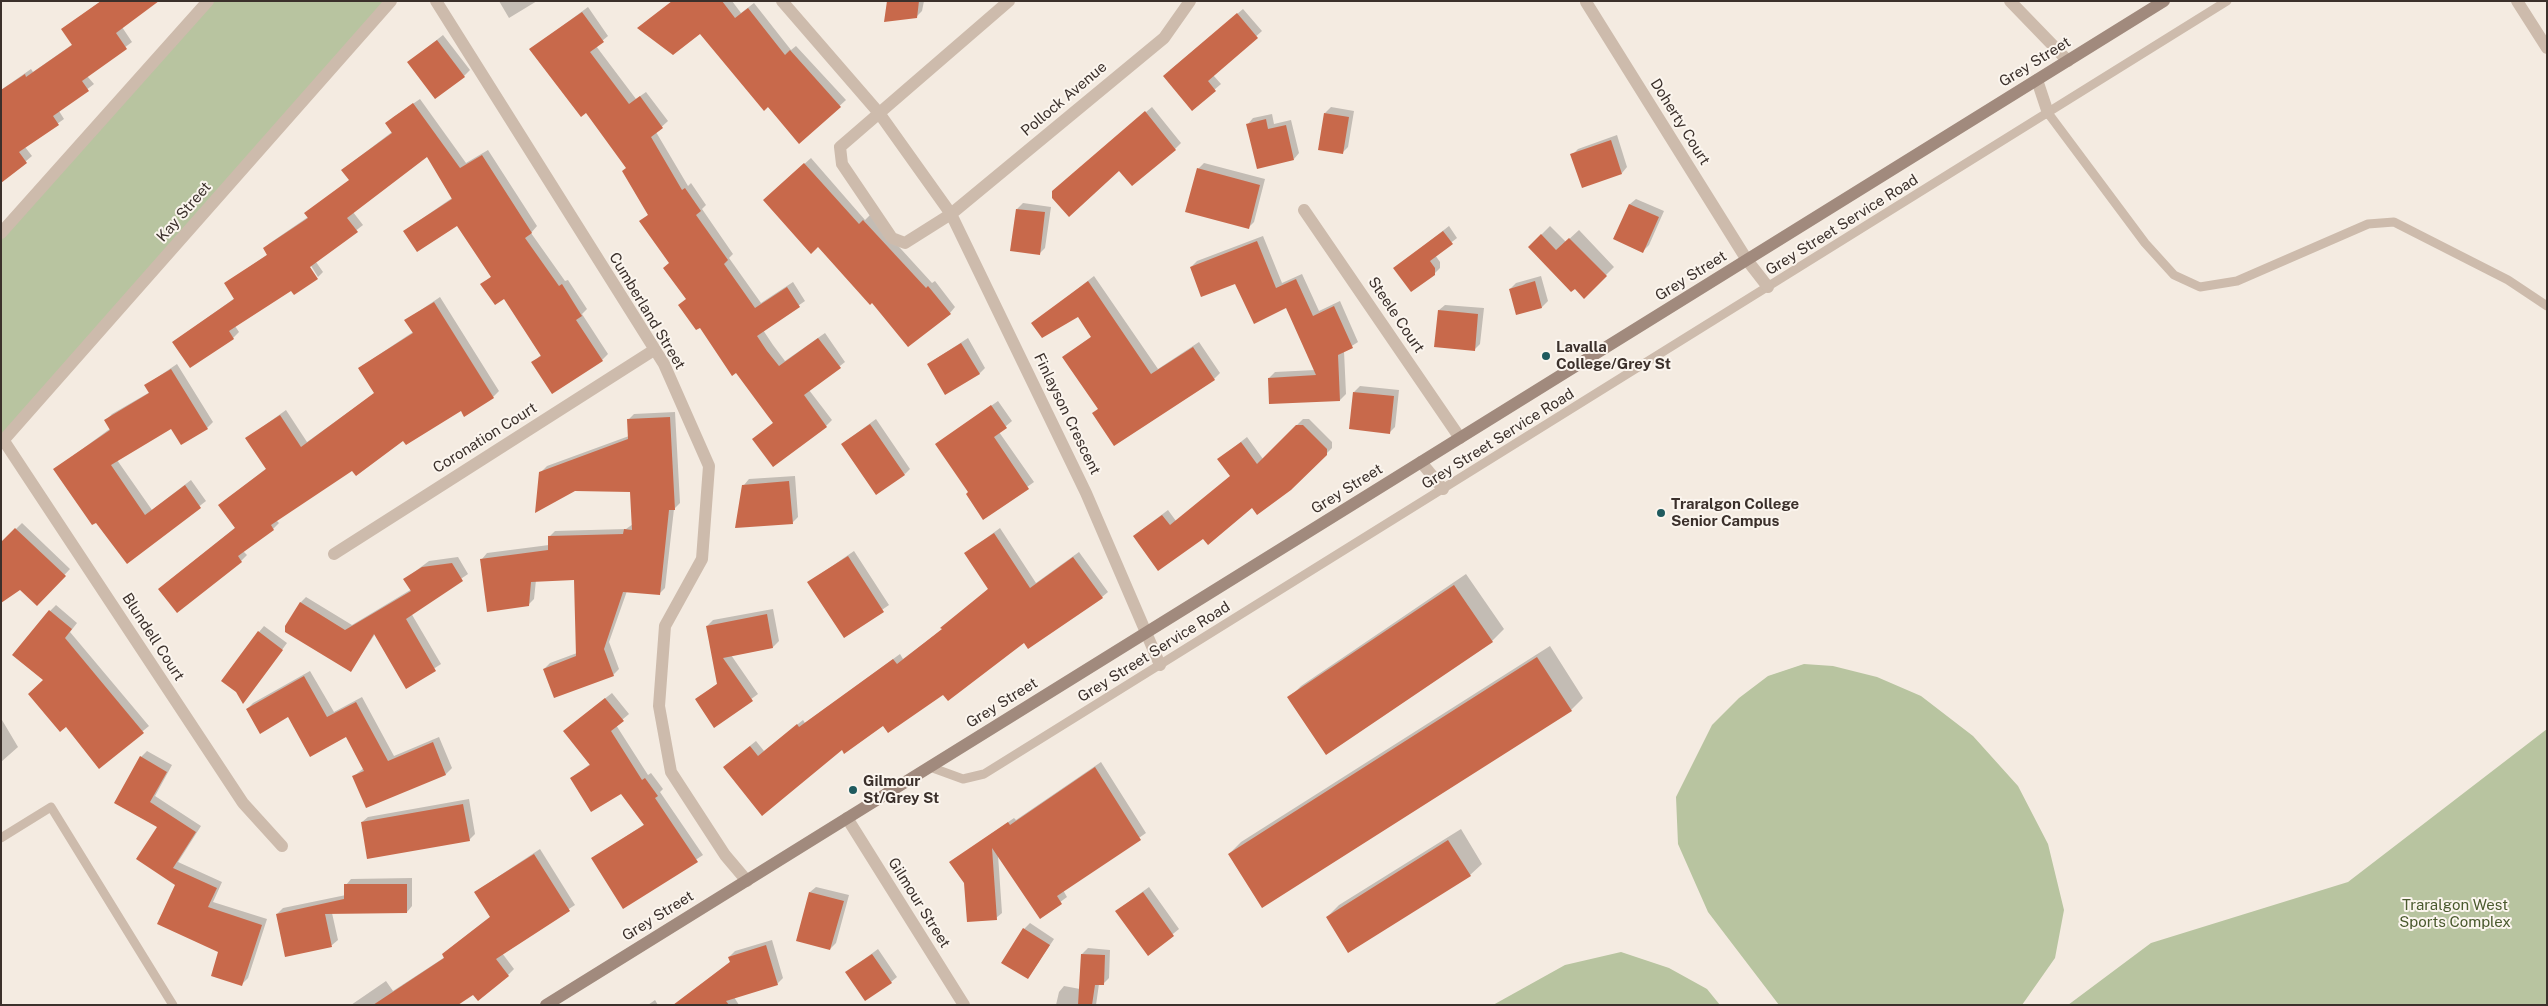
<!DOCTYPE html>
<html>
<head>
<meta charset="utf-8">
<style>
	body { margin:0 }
	#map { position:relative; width:2548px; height:1006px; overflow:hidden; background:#f4ebe1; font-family:"Public Sans",sans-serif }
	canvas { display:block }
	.frame { position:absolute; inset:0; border:2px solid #3b302b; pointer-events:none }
</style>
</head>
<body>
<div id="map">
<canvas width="2548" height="1006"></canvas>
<div class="frame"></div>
</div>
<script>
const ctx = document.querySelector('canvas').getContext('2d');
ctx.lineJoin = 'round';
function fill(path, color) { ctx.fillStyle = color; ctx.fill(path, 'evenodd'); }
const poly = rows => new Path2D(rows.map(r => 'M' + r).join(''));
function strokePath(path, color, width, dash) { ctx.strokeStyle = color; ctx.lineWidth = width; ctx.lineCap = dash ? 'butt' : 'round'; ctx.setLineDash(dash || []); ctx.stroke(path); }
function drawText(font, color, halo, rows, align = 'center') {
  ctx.font = font + ' "Public Sans",sans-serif'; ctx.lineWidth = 4; ctx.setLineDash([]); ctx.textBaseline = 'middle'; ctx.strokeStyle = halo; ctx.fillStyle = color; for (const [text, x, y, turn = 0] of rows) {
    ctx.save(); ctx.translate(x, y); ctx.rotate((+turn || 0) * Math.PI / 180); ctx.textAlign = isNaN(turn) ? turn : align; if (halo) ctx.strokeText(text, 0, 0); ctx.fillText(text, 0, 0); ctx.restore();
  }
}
fill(poly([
	[208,1,391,1,1,446,1,233],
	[1804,664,1833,666,1877,677,1921,696,1973,736,2018,786,2048,844,2064,910,2055,958,2022,1005,1779,1005,1708,912,1678,844,1676,797,1712,725,1739,698,1768,676],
	[2547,729,2547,1005,2068,1005,2151,943,2348,882],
	[1621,952,1669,968,1707,989,1720,1005,1493,1005,1565,965]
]), '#b8c4a0');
fill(poly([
	[101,1,157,1,122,27,132,42,87,76,94,84,59,111,64,119,25,147,32,156,1,182,1,90,31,69,33,72,73,44,63,29],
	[499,1,537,1,509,18],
	[671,1,732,1,741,13,754,3,791,50,796,46,846,100,800,142],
	[888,1,924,1,922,11,916,17],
	[588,7,608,36,596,46,636,99,646,92,668,121,656,132,688,186,691,183,706,205,702,209,733,254,729,258,761,303,793,282,805,301,763,330,773,345,785,361,825,333,845,362,809,390,832,420,826,426,754,439,774,422,687,299,670,263,641,222,649,214,627,167,586,111,531,49],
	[1243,9,1262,31,1213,75,1221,84,1192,109,1170,70],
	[443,35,470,70,464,76,409,62],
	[420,99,466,163,488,150,537,226,531,233,565,281,568,280,587,309,582,314,608,354,602,360,533,362,541,355,504,297,482,284,492,276,457,224,404,231,452,198,427,155,353,212,363,225,316,262,323,272,318,277,308,261,292,289,235,326,239,332,233,338,173,342,235,298,225,284,268,254,264,248,270,243,308,217,312,208,350,180,342,170,392,132,392,118],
	[1152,107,1181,143,1175,149,1132,184,1120,169,1060,185],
	[1331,107,1354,111,1348,147,1343,152,1325,113],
	[1272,114,1274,124,1291,120,1299,153,1294,159,1248,124,1253,118],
	[1617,135,1627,167,1622,173,1572,155,1578,149],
	[811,158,865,220,870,215,932,283,935,281,955,307,950,313,872,301,771,194],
	[1204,163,1265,179,1254,222,1248,228,1198,169],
	[1636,199,1664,211,1649,245,1643,251,1614,238,1630,204],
	[1023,203,1051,207,1045,248,1039,254,1017,209],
	[1449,226,1457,238,1435,255,1440,262,1440,268,1434,274,1395,268],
	[1550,226,1566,242,1579,230,1614,267,1584,297,1529,247],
	[1263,236,1282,283,1302,274,1319,311,1340,301,1358,342,1344,351,1346,394,1340,400,1269,378,1275,372,1315,370,1287,307,1236,283,1191,267,1197,261],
	[1094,276,1158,369,1199,342,1220,373,1214,379,1094,413,1099,408,1064,357,1092,336,1079,315,1038,320],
	[1541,276,1548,301,1542,307,1517,314,1510,289,1516,283],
	[440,297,499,391,493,397,461,409,404,439,353,469,276,520,279,523,273,529,243,551,247,555,241,561,159,589,236,527,219,505,267,468,247,438,286,410,307,442,375,393,359,368,413,332,406,320],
	[1445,305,1484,308,1480,344,1474,350,1439,310],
	[968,338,985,368,979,374,928,364],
	[177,364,213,422,207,428,172,427,117,460,152,510,191,480,206,501,128,562,55,469,111,428,106,420,112,414,150,392,146,385],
	[1360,386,1399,390,1395,427,1390,432,1354,392],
	[998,401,1012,421,999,432,1034,482,984,518,970,491,937,444],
	[675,412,680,503,674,509,665,588,659,594,627,591,609,642,619,669,613,675,544,669,550,663,577,653,575,579,536,580,534,599,528,605,482,559,487,553,549,545,549,537,555,531,626,529,633,524,631,491,541,472,547,466,629,436,628,420,634,414],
	[876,419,910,469,905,474,842,444],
	[1303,419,1309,419,1332,442,1332,448,1290,490,1252,506,1203,537,1140,531,1168,510,1176,521,1231,476,1219,459,1247,437,1263,459],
	[795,476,798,517,792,523,744,485,749,479],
	[22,523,70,569,37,604,1,544],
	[1000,528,1036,583,1079,552,1108,592,1102,597,1024,641,943,693,842,748,731,761,756,741,764,751,803,720,805,723,900,654,903,659,943,629,989,588,966,553],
	[854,551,889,605,844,636,809,582],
	[458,557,468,574,411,613,441,664,406,687,375,634,351,670,300,603,306,597,352,625,412,589,405,579,429,561],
	[1466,574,1504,629,1492,641,1289,698,1301,686],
	[56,605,77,623,70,632,149,726,99,767,44,680,50,611],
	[773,609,779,641,773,647,731,655,758,694,715,726,696,700,718,683,707,626,713,620],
	[264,626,287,643,248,696,259,632],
	[1550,646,1583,698,1571,710,1229,854,1241,842],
	[310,671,334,712,362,697,394,756,439,737,452,768,446,774,367,807,354,776,364,768,346,736,289,716,247,709,253,703],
	[612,693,629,714,616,725,648,775,651,773,663,789,660,792,703,855,624,907,593,858,645,824,621,792,572,778,590,764,570,726],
	[2,720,18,747,1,762,1,720],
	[147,751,172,765,155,796,201,826,178,862,222,882,213,902,267,919,248,978,242,984,177,885,159,827,116,803,141,757],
	[1101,762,1146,833,1063,890,1067,897,1040,917,998,855,1002,913,996,918,951,862,1014,818,1016,820],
	[469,799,475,834,469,840,362,822,368,817],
	[1461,829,1482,864,1470,875,1327,917,1339,905],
	[540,849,575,905,502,953,514,969,508,975,478,999,473,993,455,1005,351,1005,386,981,393,991,445,957,449,949,491,916,475,892],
	[412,878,412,906,407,912,332,913,338,940,332,945,286,955,277,914,283,908,346,895,346,885,351,879],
	[816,887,849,895,836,943,830,949,810,892],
	[1149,887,1179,929,1148,954,1123,906],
	[1030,923,1054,939,1028,978,1024,929],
	[772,940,783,978,777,984,734,997,739,1005,686,1005,682,999,731,961,729,957,735,951],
	[1088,948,1110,950,1109,978,1103,984,1099,984,1096,1005,1056,1005,1059,992,1064,986,1080,989,1082,954],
	[878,949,897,977,891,982,847,972],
	[655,1000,658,1005,648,1005]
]), '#0003');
fill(poly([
	[101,1,159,1,116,33,127,49,82,81,89,91,53,116,59,125,19,152,27,163,1,183,1,90,25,74,26,77,72,45,61,29],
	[672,1,722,1,735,18,748,8,785,55,790,50,841,107,799,144,768,107,764,111,700,34,673,55,637,28],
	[887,1,919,1,917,18,884,22],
	[582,12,604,42,590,52,629,104,640,96,663,128,651,137,682,190,685,188,701,211,696,215,728,260,724,264,755,308,787,287,800,307,757,336,767,351,779,366,818,338,841,368,804,395,827,427,773,467,752,439,773,423,736,373,732,376,700,328,696,330,678,305,686,299,663,268,669,263,639,221,648,215,622,171,626,168,586,113,581,117,529,49],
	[1237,13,1258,38,1208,81,1216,91,1192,111,1163,76],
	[437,40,465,77,435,99,407,62],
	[413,103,460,168,482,155,532,233,525,238,559,286,562,284,582,316,576,320,603,361,552,394,531,362,541,356,504,299,495,305,480,284,491,277,457,226,417,252,403,231,452,199,427,157,347,218,358,232,310,267,318,279,294,295,291,291,229,331,234,339,190,368,172,342,234,299,224,283,267,255,263,248,308,218,304,213,349,180,341,170,392,133,385,123],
	[1145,111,1176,150,1132,186,1119,171,1069,217,1052,198,1052,191],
	[1324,113,1349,117,1343,154,1318,150],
	[1266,119,1268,129,1286,125,1294,160,1257,169,1246,124],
	[1611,140,1622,174,1582,188,1570,154],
	[804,163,859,224,863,220,926,288,928,286,951,314,908,347,872,303,870,305,818,247,811,254,763,200],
	[1197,168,1260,185,1249,229,1185,212],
	[1629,204,1659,217,1643,253,1613,239],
	[1016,209,1045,212,1040,255,1010,251],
	[1443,231,1453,244,1430,261,1435,268,1435,275,1411,292,1393,268],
	[1541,234,1556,250,1569,238,1607,276,1584,299,1575,289,1571,292,1528,247],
	[1257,241,1276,288,1296,279,1313,316,1334,306,1353,348,1338,355,1340,401,1269,404,1268,378,1316,375,1286,308,1254,324,1235,284,1201,297,1190,267],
	[1088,281,1151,374,1193,347,1215,380,1114,446,1092,413,1098,409,1062,357,1091,337,1078,317,1042,338,1031,323],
	[1535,281,1542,308,1516,315,1509,289],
	[434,302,494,398,464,417,461,411,406,445,403,441,356,476,352,471,271,525,274,530,238,556,242,562,177,613,158,589,235,528,218,505,266,469,245,438,280,415,301,447,374,393,358,368,413,333,404,320],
	[1438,310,1478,314,1475,351,1434,347],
	[961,343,980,374,945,395,927,364],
	[171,369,208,429,181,445,171,429,111,465,145,515,185,485,201,508,127,564,96,523,92,525,53,469,110,430,104,420,149,393,144,385],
	[1353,392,1394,396,1390,434,1349,429],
	[991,405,1007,428,994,437,1029,489,983,520,966,494,968,492,935,444],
	[670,417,675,510,669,510,660,595,623,592,604,649,614,676,554,698,543,669,576,656,574,580,531,582,529,606,487,612,480,559,548,550,548,536,623,534,624,529,632,530,630,492,575,491,535,513,539,472,628,439,627,419],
	[870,424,905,475,876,495,841,444],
	[1296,425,1303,425,1327,449,1327,455,1291,490,1257,515,1252,508,1208,545,1203,539,1158,571,1133,536,1162,515,1170,525,1230,476,1217,459,1241,442,1257,464],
	[789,481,793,524,735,528,742,485],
	[15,528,66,576,37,606,20,590,1,603,1,542],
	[994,533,1030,588,1073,557,1103,598,1028,649,1024,643,948,701,943,695,888,733,883,726,844,754,842,750,762,816,723,767,750,746,758,756,797,724,799,727,893,659,897,664,942,629,940,628,988,589,964,553],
	[848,556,884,612,844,638,807,582],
	[452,563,463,581,406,619,436,671,406,689,374,634,351,672,285,632,285,626,300,602,345,630,411,591,403,579,422,567],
	[1454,585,1493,642,1326,755,1287,697],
	[49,610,72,629,65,638,144,733,99,769,66,727,60,732,28,694,43,680,12,655],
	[767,614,773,648,723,658,753,701,714,728,695,699,717,684,706,626],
	[258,631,283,650,243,704,236,692,221,681],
	[1537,657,1572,711,1262,908,1228,854],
	[304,676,327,717,356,702,388,761,433,742,446,775,366,808,352,776,364,771,346,737,310,757,288,717,260,734,246,709],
	[605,698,624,721,611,731,642,780,645,778,658,796,655,798,698,862,623,909,591,858,644,825,621,794,591,812,570,778,590,765,563,731],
	[140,756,167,772,150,802,196,832,173,868,217,888,208,907,262,925,242,986,211,976,218,952,157,924,175,885,136,859,157,827,114,803],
	[1095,767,1141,840,1057,896,1062,904,1040,919,992,848,997,920,967,922,964,883,949,862,1008,822,1010,825],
	[463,804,470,841,367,859,361,822],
	[1448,840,1471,876,1348,953,1326,917],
	[534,854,570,911,496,959,509,976,478,1001,473,995,458,1005,373,1005,444,958,442,954,490,917,474,892],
	[344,884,407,884,407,913,325,914,332,947,285,957,276,914,344,899],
	[809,892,844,901,830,950,796,941],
	[1143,892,1174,936,1148,956,1115,911],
	[1023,928,1050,945,1028,979,1001,963],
	[766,945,778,985,726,1001,729,1005,673,1005,730,962,728,957],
	[872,954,892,983,865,1001,845,972],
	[1081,954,1105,955,1104,985,1095,985,1092,1005,1078,1005]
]), '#c8694b');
strokePath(poly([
	[2048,113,2145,243,2174,275,2200,287,2237,281,2368,224,2394,222,2508,280,2547,306],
	[930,767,963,779,984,774,2227,1],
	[1,838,51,807,173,1005]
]), '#cdbbac', 9);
strokePath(poly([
	[436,1,664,364,709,466,702,559,665,626,659,706,671,772,725,855,747,881],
	[782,1,879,113,951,214,1086,493,1160,665],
	[1009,1,840,147,842,164,892,238,905,243,951,214,1164,38,1190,1],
	[2010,1,2068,61],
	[1586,2,1747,260,1768,287],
	[2037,80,2048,113],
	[1304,210,1460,438],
	[4,441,243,803,282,846],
	[1421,462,1443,489],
	[334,554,654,350],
	[847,818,964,1005]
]), '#cdbbac', 12);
strokePath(poly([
	[2517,1,2547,48],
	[1,233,208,1],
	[1,443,391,1]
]), '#cdbbac', 12);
strokePath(poly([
	[546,1005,2164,1]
]), '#a18a7d', 12);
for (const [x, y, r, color] of [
	[1546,356,5,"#1f5a5e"],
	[1661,513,5,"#1f5a5e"],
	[853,790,5,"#1f5a5e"]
]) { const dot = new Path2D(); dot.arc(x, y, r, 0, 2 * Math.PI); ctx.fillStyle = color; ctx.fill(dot); strokePath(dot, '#fbf5ee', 2); }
drawText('15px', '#3b302b', '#fbf5ee', [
	["Grey Street",2035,62,-32],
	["Pollock Avenue",1064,99,-40],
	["Doherty Court",1680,122,58],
	["Kay Street",184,212,-49],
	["Grey Street Service Road",1842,225,-32],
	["Grey Street",1691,276,-32],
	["Cumberland Street",647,311,59],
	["Steele Court",1396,315,56],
	["Finlayson Crescent",1067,414,64],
	["Coronation Court",485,438,-32],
	["Grey Street Service Road",1498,439,-32],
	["Grey Street",1347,489,-32],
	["Blundell Court",153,637,57],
	["Grey Street Service Road",1154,652,-32],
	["Grey Street",1002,703,-32],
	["Gilmour Street",919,903,58],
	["Grey Street",658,916,-32]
]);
drawText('bold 15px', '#3b302b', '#fbf5ee', [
	["Lavalla",1556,347],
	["College/Grey St",1556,364],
	["Traralgon College",1671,504],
	["Senior Campus",1671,521],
	["Gilmour",863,781],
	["St/Grey St",863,798]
], 'left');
drawText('15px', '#4a5a2e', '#fbf5ee', [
	["Traralgon West",2455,905],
	["Sports Complex",2455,922]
]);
</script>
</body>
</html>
